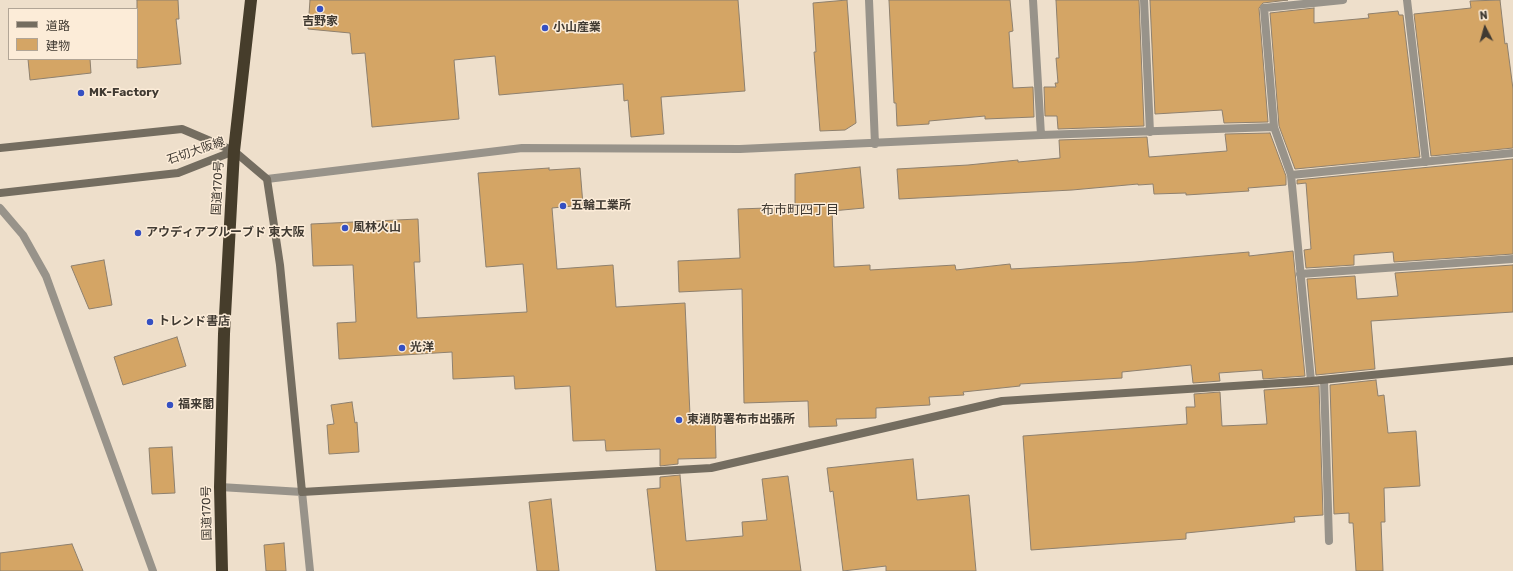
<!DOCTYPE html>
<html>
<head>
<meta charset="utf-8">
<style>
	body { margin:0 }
	#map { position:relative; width:1513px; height:571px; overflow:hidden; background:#eedfcb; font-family:Rubik,"Noto Sans JP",sans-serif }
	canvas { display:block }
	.legend { position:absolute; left:8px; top:8px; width:130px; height:52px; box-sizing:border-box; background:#fcecd8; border:1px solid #b1a596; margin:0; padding:5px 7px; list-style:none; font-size:12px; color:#403a32 }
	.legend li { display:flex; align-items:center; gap:8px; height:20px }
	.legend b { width:20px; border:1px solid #b1a596 }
	.north { position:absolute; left:1465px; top:8px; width:40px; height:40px; -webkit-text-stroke:3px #fcecd8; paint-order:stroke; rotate:354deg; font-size:11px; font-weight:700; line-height:16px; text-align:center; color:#403a32 }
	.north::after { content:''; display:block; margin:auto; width:14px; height:18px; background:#403a32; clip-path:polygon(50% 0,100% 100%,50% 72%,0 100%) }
</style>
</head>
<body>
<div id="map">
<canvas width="1513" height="571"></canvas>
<ul class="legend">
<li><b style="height:5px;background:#746d60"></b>道路</li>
<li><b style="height:11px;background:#d4a565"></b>建物</li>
</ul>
<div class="north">N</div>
</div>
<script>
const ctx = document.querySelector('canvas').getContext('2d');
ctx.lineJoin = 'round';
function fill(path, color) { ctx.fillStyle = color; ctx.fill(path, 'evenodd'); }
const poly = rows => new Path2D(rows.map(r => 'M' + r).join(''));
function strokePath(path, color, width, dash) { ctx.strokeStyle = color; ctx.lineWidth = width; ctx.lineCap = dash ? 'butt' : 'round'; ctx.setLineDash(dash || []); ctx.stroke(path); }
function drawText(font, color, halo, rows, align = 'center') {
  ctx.font = font + ' Rubik,"Noto Sans JP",sans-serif'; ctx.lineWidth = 3; ctx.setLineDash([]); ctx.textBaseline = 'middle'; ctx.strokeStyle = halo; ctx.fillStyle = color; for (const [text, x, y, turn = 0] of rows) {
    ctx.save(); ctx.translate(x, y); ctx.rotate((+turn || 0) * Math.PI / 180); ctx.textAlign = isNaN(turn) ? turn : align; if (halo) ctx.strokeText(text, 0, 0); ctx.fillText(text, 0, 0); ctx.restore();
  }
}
const building = poly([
	[137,0,178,0,179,19,176,19,181,64,137,68,137,0],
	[310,0,738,0,745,91,661,97,664,134,631,137,628,100,624,101,623,84,499,95,495,56,454,60,459,119,372,127,365,53,352,54,350,33,308,29,310,0],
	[847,0,856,123,845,130,820,131,814,52,816,52,813,3,847,0],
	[889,0,1010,0,1013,31,1009,32,1013,88,1033,87,1034,117,985,119,985,116,929,121,929,124,897,126,896,103,894,103,889,0],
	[1056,0,1139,0,1144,126,1058,129,1057,116,1045,116,1044,87,1056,87,1055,83,1058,83,1056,58,1059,58,1056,0],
	[1150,0,1288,0,1263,3,1259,8,1268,122,1224,123,1222,110,1155,114,1150,0],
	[1500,0,1505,44,1507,43,1513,89,1513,148,1431,156,1414,14,1471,8,1470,1,1500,0],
	[1314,8,1314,23,1369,18,1368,14,1398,11,1399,15,1403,15,1420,157,1295,169,1279,126,1270,13,1314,8],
	[28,59,90,59,91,73,30,80,28,59],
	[1270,133,1286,176,1286,185,1248,188,1249,191,1186,195,1186,193,1154,194,1153,184,1138,185,1138,184,1072,190,899,199,897,169,968,165,1018,160,1018,162,1060,158,1059,140,1147,137,1149,157,1227,151,1225,134,1270,133],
	[1513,159,1513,254,1394,262,1393,252,1354,255,1354,265,1306,268,1304,250,1311,249,1306,183,1297,184,1297,180,1513,159],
	[860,167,864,208,832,211,834,267,870,265,870,270,955,265,956,270,1010,264,1011,269,1135,262,1249,252,1249,256,1293,251,1305,376,1263,379,1262,370,1219,373,1220,381,1193,383,1191,365,1122,372,1122,378,1020,384,1020,386,963,392,964,395,929,397,930,405,876,408,876,418,836,419,837,426,809,427,808,401,744,403,742,289,679,292,678,261,740,258,738,209,795,207,795,174,860,167],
	[549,168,549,170,580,168,583,205,552,208,557,269,613,265,616,307,685,303,690,415,715,414,716,458,678,459,678,464,660,466,660,449,606,451,605,440,573,441,570,386,515,389,514,376,453,379,452,352,339,359,337,323,356,322,353,265,313,266,311,224,418,219,420,262,414,262,417,318,527,312,523,264,486,267,478,173,549,168],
	[104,260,112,305,89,309,71,266,104,260],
	[1513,265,1513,312,1371,321,1375,369,1316,375,1307,279,1355,276,1357,299,1398,296,1395,273,1513,265],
	[177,337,186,366,123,385,114,357,177,337],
	[1376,380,1378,396,1384,395,1388,433,1416,431,1420,486,1384,488,1385,522,1381,522,1383,571,1356,571,1353,523,1349,523,1349,513,1334,514,1330,385,1376,380],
	[1319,386,1323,515,1294,517,1295,522,1186,533,1186,539,1031,550,1023,436,1187,424,1186,407,1195,407,1194,394,1220,392,1222,426,1267,424,1264,390,1319,386],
	[352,402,355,423,357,422,359,452,329,454,327,425,334,424,331,405,352,402],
	[172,447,175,493,152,494,149,448,172,447],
	[913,459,917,500,969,495,976,571,886,571,886,566,843,571,833,491,830,492,827,468,913,459],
	[680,475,686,541,743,536,742,522,767,520,762,479,788,476,801,571,656,571,647,489,660,488,660,477,680,475],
	[551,499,559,571,537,571,529,502,551,499],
	[284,543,286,571,266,571,264,545,284,543],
	[72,544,83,571,0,571,0,553,72,544]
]);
fill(building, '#d4a565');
strokePath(building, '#8e806e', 1);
strokePath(poly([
	[869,0,875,144],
	[1033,0,1041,135],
	[1144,0,1150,132],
	[1407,0,1426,162],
	[1291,175,1513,153],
	[267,179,522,148,740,149,1041,135,1274,127],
	[0,208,23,235,46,276,153,571],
	[1300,274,1513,259],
	[1324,380,1329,541],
	[1311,381,1291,175,1274,127,1264,8,1343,0],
	[220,487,302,492,310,571]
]), '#98938a', 8);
strokePath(poly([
	[0,148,182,129,234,151,267,179,280,265,302,492,711,468,1002,401,1311,381,1513,361],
	[0,193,178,173,234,151]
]), '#746d60', 8);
strokePath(poly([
	[222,571,220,487,224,334,234,151,251,0]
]), '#463d2b', 12);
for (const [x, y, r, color] of [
	[320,9,4,"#3550c2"],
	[545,28,4,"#3550c2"],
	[81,93,4,"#3550c2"],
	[563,206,4,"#3550c2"],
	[345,228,4,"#3550c2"],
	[138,233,4,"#3550c2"],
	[150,322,4,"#3550c2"],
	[402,348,4,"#3550c2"],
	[170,405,4,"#3550c2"],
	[679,420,4,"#3550c2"]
]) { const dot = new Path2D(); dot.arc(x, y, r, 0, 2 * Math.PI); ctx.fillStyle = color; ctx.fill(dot); strokePath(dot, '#fcecd8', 1.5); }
drawText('bold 12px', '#403a32', '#fcecd8', [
	["吉野家",320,22,"center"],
	["小山産業",553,28],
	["MK-Factory",89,93],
	["五輪工業所",571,206],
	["風林火山",353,228],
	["アウディアプルーブド 東大阪",146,233],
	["トレンド書店",158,322],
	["光洋",410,348],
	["福来閣",178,405],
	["東消防署布市出張所",687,420]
], 'left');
drawText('12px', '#403a32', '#fcecd8', [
	["石切大阪線",196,151,-19],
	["国道170号",218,188,-87],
	["国道170号",207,513,-91]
]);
drawText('13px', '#403a32', '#fcecd8', [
	["布市町四丁目",800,210]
]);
</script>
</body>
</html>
